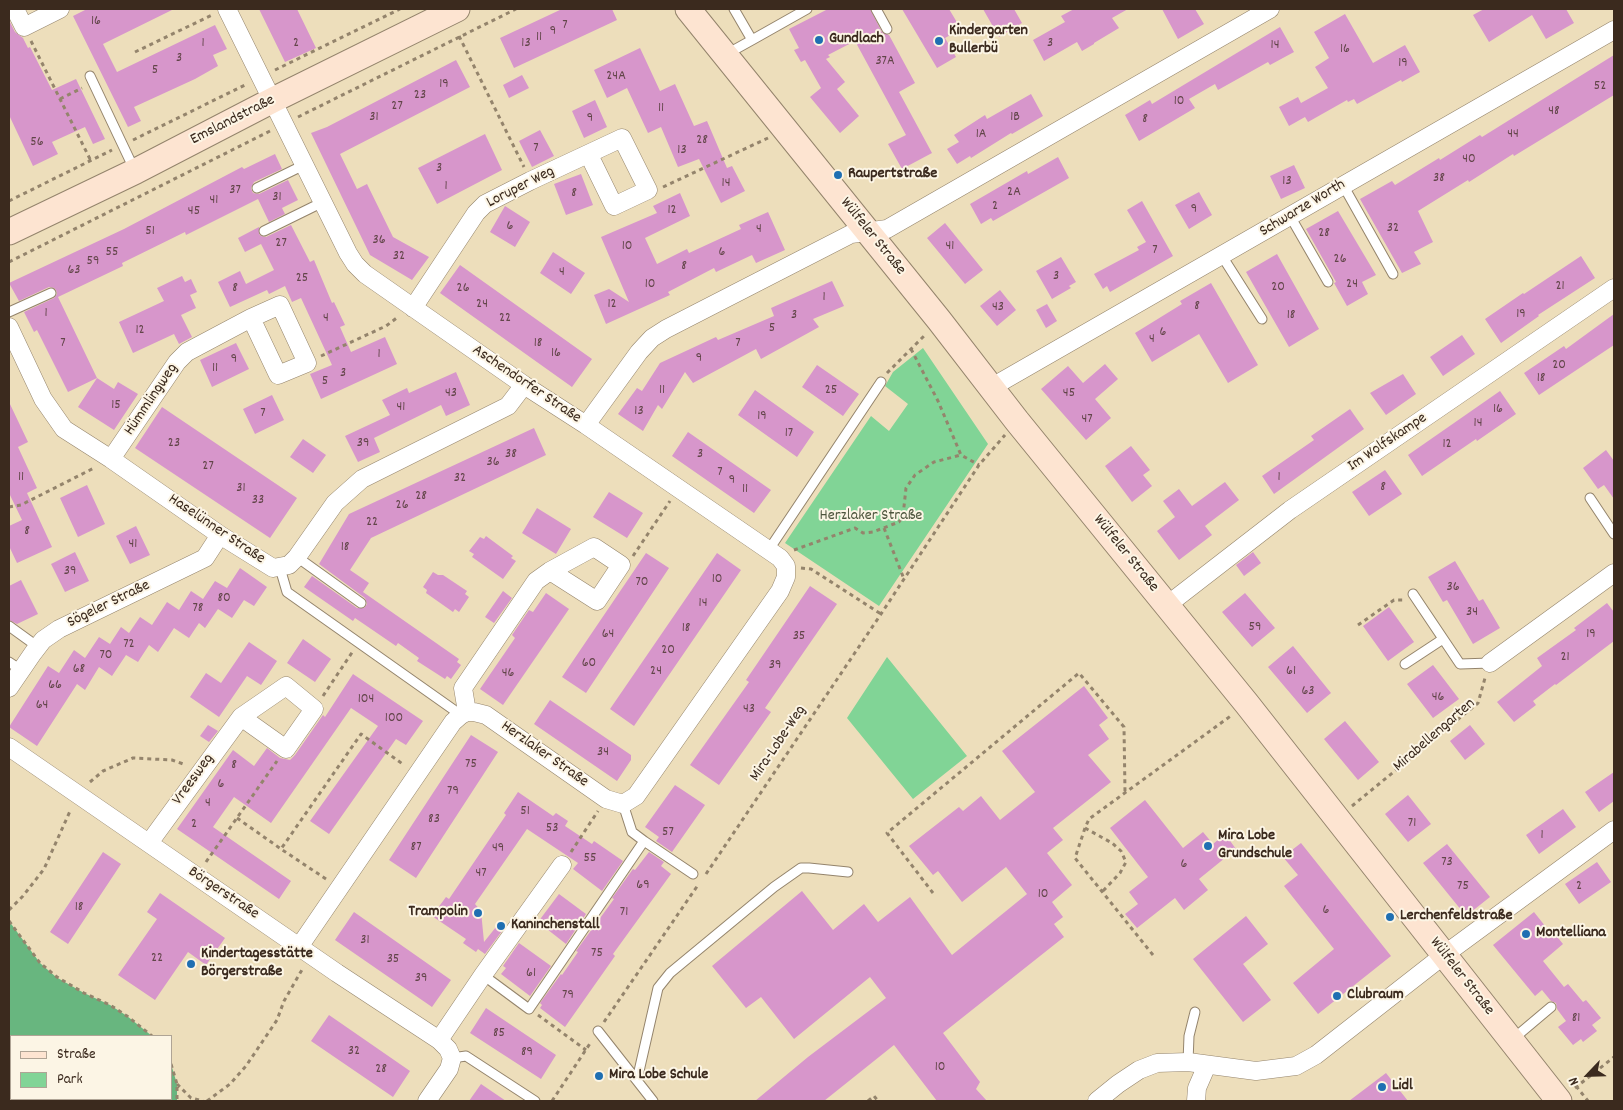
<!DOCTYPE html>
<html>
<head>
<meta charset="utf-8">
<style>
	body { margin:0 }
	#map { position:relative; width:1623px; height:1110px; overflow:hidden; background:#eddebb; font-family:Dekko,sans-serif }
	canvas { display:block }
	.frame { position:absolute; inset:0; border:10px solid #3b2a1e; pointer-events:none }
	.legend { position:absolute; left:10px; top:1035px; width:162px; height:65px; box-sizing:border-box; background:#fcf5e5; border:1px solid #afa495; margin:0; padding:6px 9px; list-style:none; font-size:15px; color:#3b2a1e }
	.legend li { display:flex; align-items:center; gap:10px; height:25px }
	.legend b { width:25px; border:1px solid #afa495 }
	.north { position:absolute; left:1563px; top:1050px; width:50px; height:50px; -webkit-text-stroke:4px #fcf5e5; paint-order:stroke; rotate:246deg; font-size:14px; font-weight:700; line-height:20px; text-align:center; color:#3b2a1e }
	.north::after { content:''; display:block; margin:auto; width:18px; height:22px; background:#3b2a1e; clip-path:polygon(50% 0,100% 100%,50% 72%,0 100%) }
</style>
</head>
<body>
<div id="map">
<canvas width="1623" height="1110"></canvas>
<div class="frame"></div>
<ul class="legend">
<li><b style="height:6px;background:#fde4d1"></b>Straße</li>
<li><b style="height:14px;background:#81d496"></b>Park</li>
</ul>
<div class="north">N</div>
</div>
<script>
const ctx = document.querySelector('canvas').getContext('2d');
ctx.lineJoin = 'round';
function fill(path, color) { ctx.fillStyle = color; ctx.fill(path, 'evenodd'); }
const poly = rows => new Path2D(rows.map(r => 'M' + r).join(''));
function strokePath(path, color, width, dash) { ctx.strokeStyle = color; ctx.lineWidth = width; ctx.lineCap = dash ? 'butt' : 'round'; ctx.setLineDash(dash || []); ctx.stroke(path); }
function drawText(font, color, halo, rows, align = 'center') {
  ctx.font = font + ' Dekko,sans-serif'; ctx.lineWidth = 4; ctx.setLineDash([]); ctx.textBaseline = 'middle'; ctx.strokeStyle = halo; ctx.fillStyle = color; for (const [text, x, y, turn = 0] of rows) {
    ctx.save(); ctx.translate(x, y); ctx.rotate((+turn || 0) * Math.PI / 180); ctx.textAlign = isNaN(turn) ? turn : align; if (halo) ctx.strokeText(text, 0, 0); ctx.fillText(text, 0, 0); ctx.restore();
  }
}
fill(poly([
	[923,348,988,444,879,606,785,543,871,416,889,431,908,404,885,386,893,372],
	[887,657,967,756,913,799,847,718]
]), '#81d496');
fill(poly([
	[9,921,40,963,56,977,84,993,110,1005,127,1016,152,1036,11,1036,11,1099,171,1099,171,1064,177,1084,177,1101,9,1101]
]), '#68b67f');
fill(poly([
	[87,9,174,9,103,44,117,72,215,25,227,49,213,55,218,66,195,79,134,107,141,121,128,127,73,16],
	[259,9,297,9,316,48,285,62],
	[562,9,612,9,617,20,514,68,500,38],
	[828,9,870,9,882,32,889,35,915,83,899,92,932,153,902,169,888,144,906,135,855,41,828,55,830,57,826,59,845,82,837,89,859,116,840,133,810,97,821,88,805,60,801,62,794,50,799,48,789,29],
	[902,9,949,9,961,29,945,38,956,57,937,68],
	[983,9,1014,9,1022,23,999,37],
	[1074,9,1128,9,1112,18,1119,28,1094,43,1094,44,1082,51,1077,42,1044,61,1033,40,1065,22,1061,16],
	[1162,9,1195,9,1204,24,1178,39],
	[1484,9,1566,9,1574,23,1546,39,1532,15,1489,42,1473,15],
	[1345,14,1373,63,1405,45,1420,72,1402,82,1401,80,1357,104,1354,99,1348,102,1347,100,1308,122,1305,117,1289,126,1279,107,1298,97,1301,103,1328,88,1315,67,1329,58,1314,32],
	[9,20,15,32,23,38,28,48,30,47,52,90,76,79,105,139,93,144,85,127,52,142,58,154,33,166,9,115],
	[1280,27,1294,52,1270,65,1268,62,1218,90,1215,84,1189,99,1195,108,1139,141,1125,115,1150,100,1152,104],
	[640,48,660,91,675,84,694,126,707,121,727,168,732,166,745,191,721,203,699,159,678,167,661,127,648,133,627,88,607,98,594,70],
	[1614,55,1614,95,1514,156,1513,154,1469,182,1468,180,1418,211,1433,242,1414,252,1421,264,1402,273,1360,199,1392,181,1395,185,1439,158,1440,160,1480,135,1482,137],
	[456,60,470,87,340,154,357,189,367,184,393,237,429,257,412,280,370,255,311,133,327,127],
	[522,75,529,88,509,98,503,85],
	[1031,94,1043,116,1012,134,1011,133,971,158,970,156,957,164,947,149,959,142,954,135,985,115,987,119],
	[595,100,607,127,584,138,572,111],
	[540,130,554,156,532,167,519,141],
	[485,134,502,170,437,204,418,168],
	[275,154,282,169,254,182,251,188,253,193,259,194,288,180,298,200,282,208,285,214,269,222,258,199,186,235,185,232,122,263,123,266,58,297,97,378,68,392,37,330,34,332,24,312,54,298,57,294,56,290,54,288,49,287,19,301,9,283,124,229,242,167,244,169],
	[1058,157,1069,178,993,221,991,218,981,224,970,204,1027,171,1028,174],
	[1294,165,1305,188,1281,199,1270,176],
	[581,174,593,205,566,215,554,184],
	[1199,192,1212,215,1189,229,1175,205],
	[680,193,690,216,645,238,657,264,687,249,689,253,741,229,739,225,768,212,785,250,756,263,752,255,716,272,714,268,668,292,670,295,606,324,594,295,609,289,629,302,601,237,657,213,653,206],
	[1142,201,1173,256,1110,292,1107,286,1103,289,1094,274,1139,250,1137,247,1146,242,1127,210],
	[505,206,530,222,515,247,490,232],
	[1338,211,1376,275,1362,282,1368,294,1347,306,1334,283,1336,282,1306,229],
	[945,223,983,270,965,284,927,238],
	[291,225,310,262,314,260,332,303,334,302,345,325,340,327,351,352,385,337,397,364,321,399,310,374,332,365,301,298,292,302,285,286,269,294,267,290,230,307,218,282,240,271,246,284,274,270,261,244,245,252,238,238,259,227,259,234,261,236,266,237],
	[553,252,585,273,571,294,540,273],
	[1277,254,1319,329,1289,347,1246,272],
	[1581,256,1595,278,1538,315,1539,316,1501,343,1485,319,1523,293,1524,294],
	[1061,257,1076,282,1069,286,1071,288,1052,299,1036,271],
	[460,265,592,359,572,387,440,293],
	[182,276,185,282,191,279,197,292,190,295,196,308,181,315,192,337,179,344,174,334,133,353,119,322,164,301,157,288],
	[832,281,844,306,813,319,819,327,761,359,756,349,693,383,685,372,662,409,658,405,643,431,618,414,637,388,642,391,660,363,716,337,718,340,774,316,771,308],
	[1211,283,1258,365,1228,383,1199,334,1152,362,1135,333,1182,304,1180,301],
	[1000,290,1016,310,997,326,980,306],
	[1047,304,1057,321,1046,328,1036,310],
	[1614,314,1614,345,1539,395,1524,373,1564,346,1566,349],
	[1462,335,1475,354,1443,376,1430,357],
	[236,343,249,369,212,387,200,360],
	[1105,364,1118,379,1095,399,1111,418,1086,440,1041,389,1068,366,1083,383],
	[817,365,859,394,843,416,802,387],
	[456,372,470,405,446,416,441,405,374,438,380,452,358,462,345,436,390,415,382,400,407,388,409,393],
	[1403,374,1416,394,1386,415,1370,393],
	[97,378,114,389,118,382,138,394,114,430,78,407],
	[755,390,814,432,797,457,738,415],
	[1500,391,1516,414,1477,441,1476,439,1422,476,1408,455],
	[272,395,284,420,255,434,243,409],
	[9,402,28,442,18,447,37,488,27,493,52,547,17,563,9,546,9,526,22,520,9,493],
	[162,407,297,498,270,538,135,448],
	[1350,409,1364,429,1274,494,1262,476,1314,440,1311,436],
	[534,428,546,455,371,538,350,570,369,583,363,592,459,659,457,662,461,665,451,679,447,676,445,679,417,661,419,658,398,643,396,646,355,618,353,621,304,587,312,576,357,608,364,608,367,604,365,598,319,564,349,514],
	[688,432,771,490,754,513,672,456],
	[303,439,326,455,313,473,290,457],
	[1131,446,1150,470,1143,475,1152,486,1132,502,1105,466],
	[1606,450,1614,461,1614,499,1604,485,1598,489,1583,468],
	[1385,470,1402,494,1369,516,1352,492],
	[1225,482,1239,500,1205,526,1212,535,1179,560,1157,531,1175,517,1163,501,1179,489,1192,506],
	[87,485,105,524,78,537,60,498],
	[609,492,643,513,627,538,593,517],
	[537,508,571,529,556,554,522,533],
	[136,526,150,555,130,564,116,536],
	[486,536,513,556,511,558,516,561,503,579,472,557,474,554,469,551,480,537,484,539],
	[75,552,89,581,65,592,51,564],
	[1253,552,1261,563,1244,576,1236,565],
	[646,553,669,568,586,693,562,677],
	[717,553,741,570,634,726,610,709],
	[1455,561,1479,601,1483,599,1500,628,1473,644,1447,600,1443,602,1428,577],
	[240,568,267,587,254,606,244,600,232,618,218,609,205,628,199,623,189,638,174,628,158,652,149,645,138,662,126,655,112,676,99,667,85,690,77,684,37,746,9,727,48,666,59,673,74,650,85,658,99,637,110,644,121,627,129,633,140,617,152,625,167,602,179,610,191,591,203,599,215,581,227,588],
	[433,572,438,575,443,575,467,591,465,594,469,597,459,612,455,609,453,612,426,593,427,590,423,587],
	[21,580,38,614,17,624,9,620,9,586],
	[810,586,837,604,765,708,771,712,719,785,690,765,749,682,746,680],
	[503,591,512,598,494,623,485,617],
	[546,593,569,609,503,705,480,689,515,638,512,635,529,610,533,612],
	[1245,593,1275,628,1252,647,1222,612],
	[1607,603,1614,612,1614,641,1556,685,1555,684,1533,701,1536,705,1514,722,1497,702,1542,666,1537,658,1576,630,1574,628],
	[1389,607,1414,642,1388,661,1363,626],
	[303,639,331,659,315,682,287,663],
	[249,642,277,661,261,685,247,676,219,717,190,697,206,673,221,683],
	[1293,646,1331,693,1307,713,1268,667],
	[1433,665,1459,699,1433,718,1407,684],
	[353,674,423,721,406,745,396,739,329,834,310,821,378,726,351,708,271,823,234,797,213,827,291,881,279,899,177,829,233,750,254,766,267,748,280,758,290,760,295,755,323,715,325,717],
	[1084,686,1108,718,1099,725,1109,739,1088,755,1111,782,1053,828,1063,840,1047,853,1072,885,1052,902,1063,917,1054,924,1064,937,943,1033,980,1082,976,1089,987,1101,937,1101,894,1045,824,1101,755,1101,808,1057,886,998,870,977,794,1039,761,997,746,1008,712,966,802,891,833,930,864,904,878,922,910,897,952,955,1027,894,1006,867,962,902,938,871,933,875,909,846,959,807,963,811,981,796,1000,820,1035,792,1002,751],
	[550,700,631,755,631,760,617,781,534,724],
	[1345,721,1379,762,1358,780,1324,739],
	[208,725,218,731,209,742,200,736],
	[1470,725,1485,744,1465,760,1450,741],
	[471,735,498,752,416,878,389,860],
	[1614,772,1614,801,1599,812,1585,792],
	[675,785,705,805,672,852,656,841,659,837,645,827],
	[518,792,553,816,556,813,568,821,565,826,592,844,594,841,623,861,602,891,573,869,578,863,527,829,475,904,481,911,484,942,496,927,502,931,485,954,478,949,476,952,463,943,466,939,432,916,446,897,449,899,506,815,504,813],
	[1408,795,1431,824,1408,842,1385,814],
	[1145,800,1183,848,1203,832,1213,844,1225,834,1236,849,1199,879,1208,890,1184,910,1175,898,1137,928,1125,914,1138,904,1129,892,1148,877,1110,828],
	[1563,809,1576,827,1539,854,1526,835],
	[1301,843,1391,956,1318,1014,1293,983,1334,949,1284,886,1298,875,1283,857],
	[1447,844,1490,897,1466,916,1423,863],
	[103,852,121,864,68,944,50,932],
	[649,852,664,862,661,866,671,874,613,954,615,956,565,1027,540,1008,542,1005,540,1003,561,974,562,975,578,952,576,951,614,899,612,898,633,869,635,870],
	[1597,862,1611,882,1579,904,1565,884],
	[160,893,225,938,206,965,188,952,155,1000,118,975,157,919,147,912],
	[559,894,586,914,566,944,538,922],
	[354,912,451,980,432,1007,335,940],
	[1534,912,1553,936,1555,934,1563,944,1543,961,1564,987,1568,984,1583,1002,1586,1000,1601,1018,1592,1025,1597,1031,1583,1042,1581,1039,1573,1045,1558,1027,1566,1021,1557,1009,1556,1003,1551,1001,1542,990,1535,996,1493,945],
	[1246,916,1268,944,1243,964,1271,1000,1243,1022,1193,959],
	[519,943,551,966,530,996,501,974,506,968,503,966],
	[486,1008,556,1055,541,1079,470,1033],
	[329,1015,410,1071,393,1097,311,1041],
	[1386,1073,1408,1101,1349,1101],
	[481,1084,506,1101,469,1101]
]), '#d796cb');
const lane = poly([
	[876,9,887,29],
	[752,40,807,9],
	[725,55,752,40,734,9],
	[90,76,135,171],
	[1343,185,1393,274],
	[257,188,304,165],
	[1290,216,1328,282],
	[264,231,323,202],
	[1222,256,1262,319],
	[9,312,51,293],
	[1590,498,1614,534],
	[768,551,881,382],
	[297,557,361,603],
	[280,568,287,592,461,715],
	[1413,594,1460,664,1490,663],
	[9,626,38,647],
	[9,662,21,670],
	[1405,664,1443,639],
	[644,841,693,874],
	[483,975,529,1009,644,841,632,832,623,804],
	[598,1031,653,1101],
	[1513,1039,1551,1007],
	[452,1058,466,1056,535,1101],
	[1188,1062,1189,1036,1195,1012],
	[637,1080,658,988,670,973,774,887,801,868,809,868,848,872]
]);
const street = poly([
	[15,9,24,27,60,9],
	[227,9,348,253,355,264,365,274,524,385,586,425,639,352,652,338,666,329,851,234,887,229,1270,9],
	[413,308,476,213,485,204,530,181,622,138,648,190,614,206,589,155],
	[9,327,43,399,64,429,111,459,220,535,273,568,289,565,297,557,335,503,362,479,508,406,524,385],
	[992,387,1614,30],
	[111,459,177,362,187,352,251,318,280,305,307,363,278,375,251,318],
	[1166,606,1290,510,1614,288],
	[1490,663,1614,573],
	[9,688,33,653,43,640,59,629,205,558,220,535],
	[467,712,463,688,536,581,550,571,594,547,621,565,597,601,550,571],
	[9,747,337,973,439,1040,448,1049,452,1058,449,1069,427,1101],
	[149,843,241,717,286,686,314,709,286,749,241,717],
	[299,947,453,722,461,715,467,712,474,712,486,715,606,799,623,804,636,796,780,591,786,577,786,566,780,558,586,425],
	[439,1040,483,975,562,865],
	[1097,1101,1118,1084,1139,1070,1157,1063,1188,1062,1256,1071,1296,1066,1316,1055,1444,955,1614,830],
	[1196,1101,1197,1088,1207,1065]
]);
const secondary = poly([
	[688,9,939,320,1017,421,1247,704,1559,1101],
	[9,232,136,171,273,100,457,9]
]);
strokePath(lane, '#94846c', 11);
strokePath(street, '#94846c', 19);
strokePath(secondary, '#94846c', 27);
strokePath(poly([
	[459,36,524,167],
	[31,41,91,161],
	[135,52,212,15],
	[275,70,400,9],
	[60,99,82,88],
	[298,117,516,9],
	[133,140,247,84],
	[663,187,768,138],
	[9,201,112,150],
	[9,262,270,131],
	[911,349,938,401,961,455,979,465],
	[321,356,386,326,398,317],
	[887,373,925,335],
	[9,507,21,505,94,468],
	[884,528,904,579],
	[794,550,855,528,863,533,873,532,899,522,903,516,906,488,915,475,934,462,961,455],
	[633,556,670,501],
	[801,568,811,569,881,614],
	[1358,625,1394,600,1403,600],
	[323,696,353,651],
	[90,782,103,771,133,758,172,760,186,765],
	[1352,806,1478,703,1485,678],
	[237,818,281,849],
	[1085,828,1112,843,1121,851,1126,862,1120,873,1102,892],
	[571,852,598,811],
	[206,862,277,761],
	[706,874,881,614,979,465,1005,435],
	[326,879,281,849,361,734,404,765],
	[933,893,887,833,1079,673,1124,727,1125,792],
	[9,910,23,896,44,869,71,809],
	[9,921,40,963,57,977,84,993,110,1005,127,1016,152,1036],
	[1153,955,1075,858,1085,828,1089,819,1232,715],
	[538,1015,586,1050],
	[604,1022,698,885],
	[171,1064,177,1084,177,1101],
	[177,1084,191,1098,203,1101],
	[1576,1086,1588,1101],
	[1575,1088,1614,1057],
	[207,1101,230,1084,246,1066,277,1020,284,1001,303,968],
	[552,1101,591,1042],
	[868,1101,874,1096,878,1101]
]), '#94846c', 3, [4, 4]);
strokePath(lane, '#fff', 9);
strokePath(street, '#fff', 18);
strokePath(secondary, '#fde4d1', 25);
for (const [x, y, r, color] of [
	[819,40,5,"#1f6fb2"],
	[939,41,5,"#1f6fb2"],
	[838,175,5,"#1f6fb2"],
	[1208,846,5,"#1f6fb2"],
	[478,913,5,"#1f6fb2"],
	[1390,917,5,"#1f6fb2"],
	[501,926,5,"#1f6fb2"],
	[1526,934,5,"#1f6fb2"],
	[191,964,5,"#1f6fb2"],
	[1337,996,5,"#1f6fb2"],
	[599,1076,5,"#1f6fb2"],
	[1382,1087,5,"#1f6fb2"]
]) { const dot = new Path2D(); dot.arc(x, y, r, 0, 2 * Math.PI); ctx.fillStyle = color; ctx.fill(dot); strokePath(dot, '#fcf5e5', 2); }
drawText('14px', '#624549', null, [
	["16",96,22],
	["7",565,26],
	["9",553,32],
	["11",539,38],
	["1",203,44],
	["2",296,44],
	["13",526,44],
	["3",1050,44],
	["14",1275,46],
	["16",1345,50],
	["3",179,59],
	["37A",885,62],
	["19",1403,64],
	["5",155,71],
	["24A",616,77],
	["19",444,85],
	["52",1600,87],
	["23",420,96],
	["10",1179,102],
	["27",397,107],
	["11",661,109],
	["48",1554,112],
	["31",374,118],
	["1B",1015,118],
	["9",590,119],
	["8",1145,120],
	["1A",981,135],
	["44",1513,135],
	["28",702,141],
	["56",37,143],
	["7",536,149],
	["13",682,151],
	["40",1469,160],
	["3",439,169],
	["38",1439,179],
	["13",1287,182],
	["14",726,184],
	["1",446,187],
	["37",235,191],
	["2A",1014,193],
	["8",574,194],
	["31",277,198],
	["41",214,201],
	["2",995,207],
	["9",1194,210],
	["12",672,211],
	["45",194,212],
	["6",510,227],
	["32",1393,229],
	["4",759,230],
	["51",150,232],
	["28",1324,234],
	["36",379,241],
	["27",281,244],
	["10",627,247],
	["41",950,247],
	["7",1155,251],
	["55",112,253],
	["6",722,253],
	["32",399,257],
	["26",1340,260],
	["59",93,262],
	["8",684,267],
	["63",74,271],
	["4",562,273],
	["3",1056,277],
	["25",302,279],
	["10",650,285],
	["24",1352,285],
	["21",1560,287],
	["20",1278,288],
	["8",235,289],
	["26",463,289],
	["1",824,298],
	["24",482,305],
	["12",612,305],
	["8",1197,307],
	["43",998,308],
	["1",46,314],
	["19",1521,315],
	["3",794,316],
	["18",1291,316],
	["4",326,319],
	["22",505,319],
	["5",772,329],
	["12",140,331],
	["6",1163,333],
	["4",1152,340],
	["7",63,344],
	["18",538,344],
	["7",738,344],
	["16",556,354],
	["1",379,355],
	["9",699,359],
	["9",234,360],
	["20",1559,366],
	["11",215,369],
	["3",343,374],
	["18",1541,379],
	["5",325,382],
	["11",662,391],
	["25",831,391],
	["43",451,394],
	["45",1069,394],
	["15",116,406],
	["41",401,408],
	["16",1498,410],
	["13",639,412],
	["7",263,414],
	["19",762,417],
	["47",1087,420],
	["14",1478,424],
	["17",789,434],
	["23",174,444],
	["39",363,444],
	["12",1447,445],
	["38",511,455],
	["3",700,455],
	["36",493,463],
	["27",208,467],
	["7",720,473],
	["11",21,478],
	["1",1279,478],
	["32",460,479],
	["9",732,481],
	["8",1383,488],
	["31",241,489],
	["11",745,490],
	["28",421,497],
	["33",258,501],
	["26",402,506],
	["22",372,523],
	["8",27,532],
	["41",133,545],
	["18",345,548],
	["39",70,572],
	["10",717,580],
	["70",642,583],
	["36",1453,588],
	["80",224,599],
	["14",703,604],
	["78",198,609],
	["34",1472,613],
	["59",1255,628],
	["18",686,629],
	["64",608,635],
	["19",1591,635],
	["35",799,637],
	["72",129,645],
	["20",668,651],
	["70",106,656],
	["21",1565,658],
	["60",589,664],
	["39",775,666],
	["68",79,670],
	["24",656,672],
	["61",1291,672],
	["46",508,674],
	["66",55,686],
	["63",1308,692],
	["46",1438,698],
	["104",366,700],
	["64",42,706],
	["43",749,710],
	["100",394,719],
	["34",603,753],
	["75",471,765],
	["8",234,766],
	["6",221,785],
	["79",453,792],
	["4",208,804],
	["51",525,812],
	["83",434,820],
	["71",1412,824],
	["2",194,825],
	["53",552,829],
	["57",668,833],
	["1",1542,836],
	["87",416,848],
	["49",498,849],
	["55",590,859],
	["73",1447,863],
	["6",1184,865],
	["47",481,874],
	["69",643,886],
	["75",1463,887],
	["2",1579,887],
	["10",1043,895],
	["18",79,908],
	["6",1326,911],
	["71",624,913],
	["31",365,941],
	["75",597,954],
	["22",157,959],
	["35",393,960],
	["61",531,974],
	["39",421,979],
	["79",568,996],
	["81",1576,1019],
	["85",499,1034],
	["32",354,1052],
	["89",527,1053],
	["10",940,1068],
	["28",381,1070]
]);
drawText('bold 16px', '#3b2a1e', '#fcf5e5', [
	["Kindergarten",949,32],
	["Bullerbü",949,50],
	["Gundlach",829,40],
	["Raupertstraße",848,175],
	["Mira Lobe",1218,837],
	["Grundschule",1218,855],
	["Trampolin",468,913,"right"],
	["Lerchenfeldstraße",1400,917],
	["Kaninchenstall",511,926],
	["Montelliana",1536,934],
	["Kindertagesstätte",201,955],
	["Börgerstraße",201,973],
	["Clubraum",1347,996],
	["Mira Lobe Schule",609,1076],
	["Lidl",1392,1087]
], 'left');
drawText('16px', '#3b2a1e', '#fcf5e5', [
	["Emslandstraße",233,121,-27],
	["Loruper Weg",521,188,-27],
	["Schwarze Worth",1303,209,-31],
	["Wülfeler Straße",872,237,51],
	["Aschendorfer Straße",526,385,34],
	["Hümmlingweg",152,400,-56],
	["Im Wolfskampe",1388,443,-34],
	["Haselünner Straße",216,530,34],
	["Wülfeler Straße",1125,554,51],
	["Sögeler Straße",109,605,-26],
	["Mirabellengarten",1435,736,-41],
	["Mira-Lobe-Weg",779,744,-56],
	["Herzlaker Straße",544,755,35],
	["Vreesweg",194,780,-54],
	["Börgerstraße",223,894,34],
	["Wülfeler Straße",1461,977,52]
]);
drawText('16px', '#4c543c', '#fcf5e5', [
	["Herzlaker Straße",871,517]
]);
</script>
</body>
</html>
